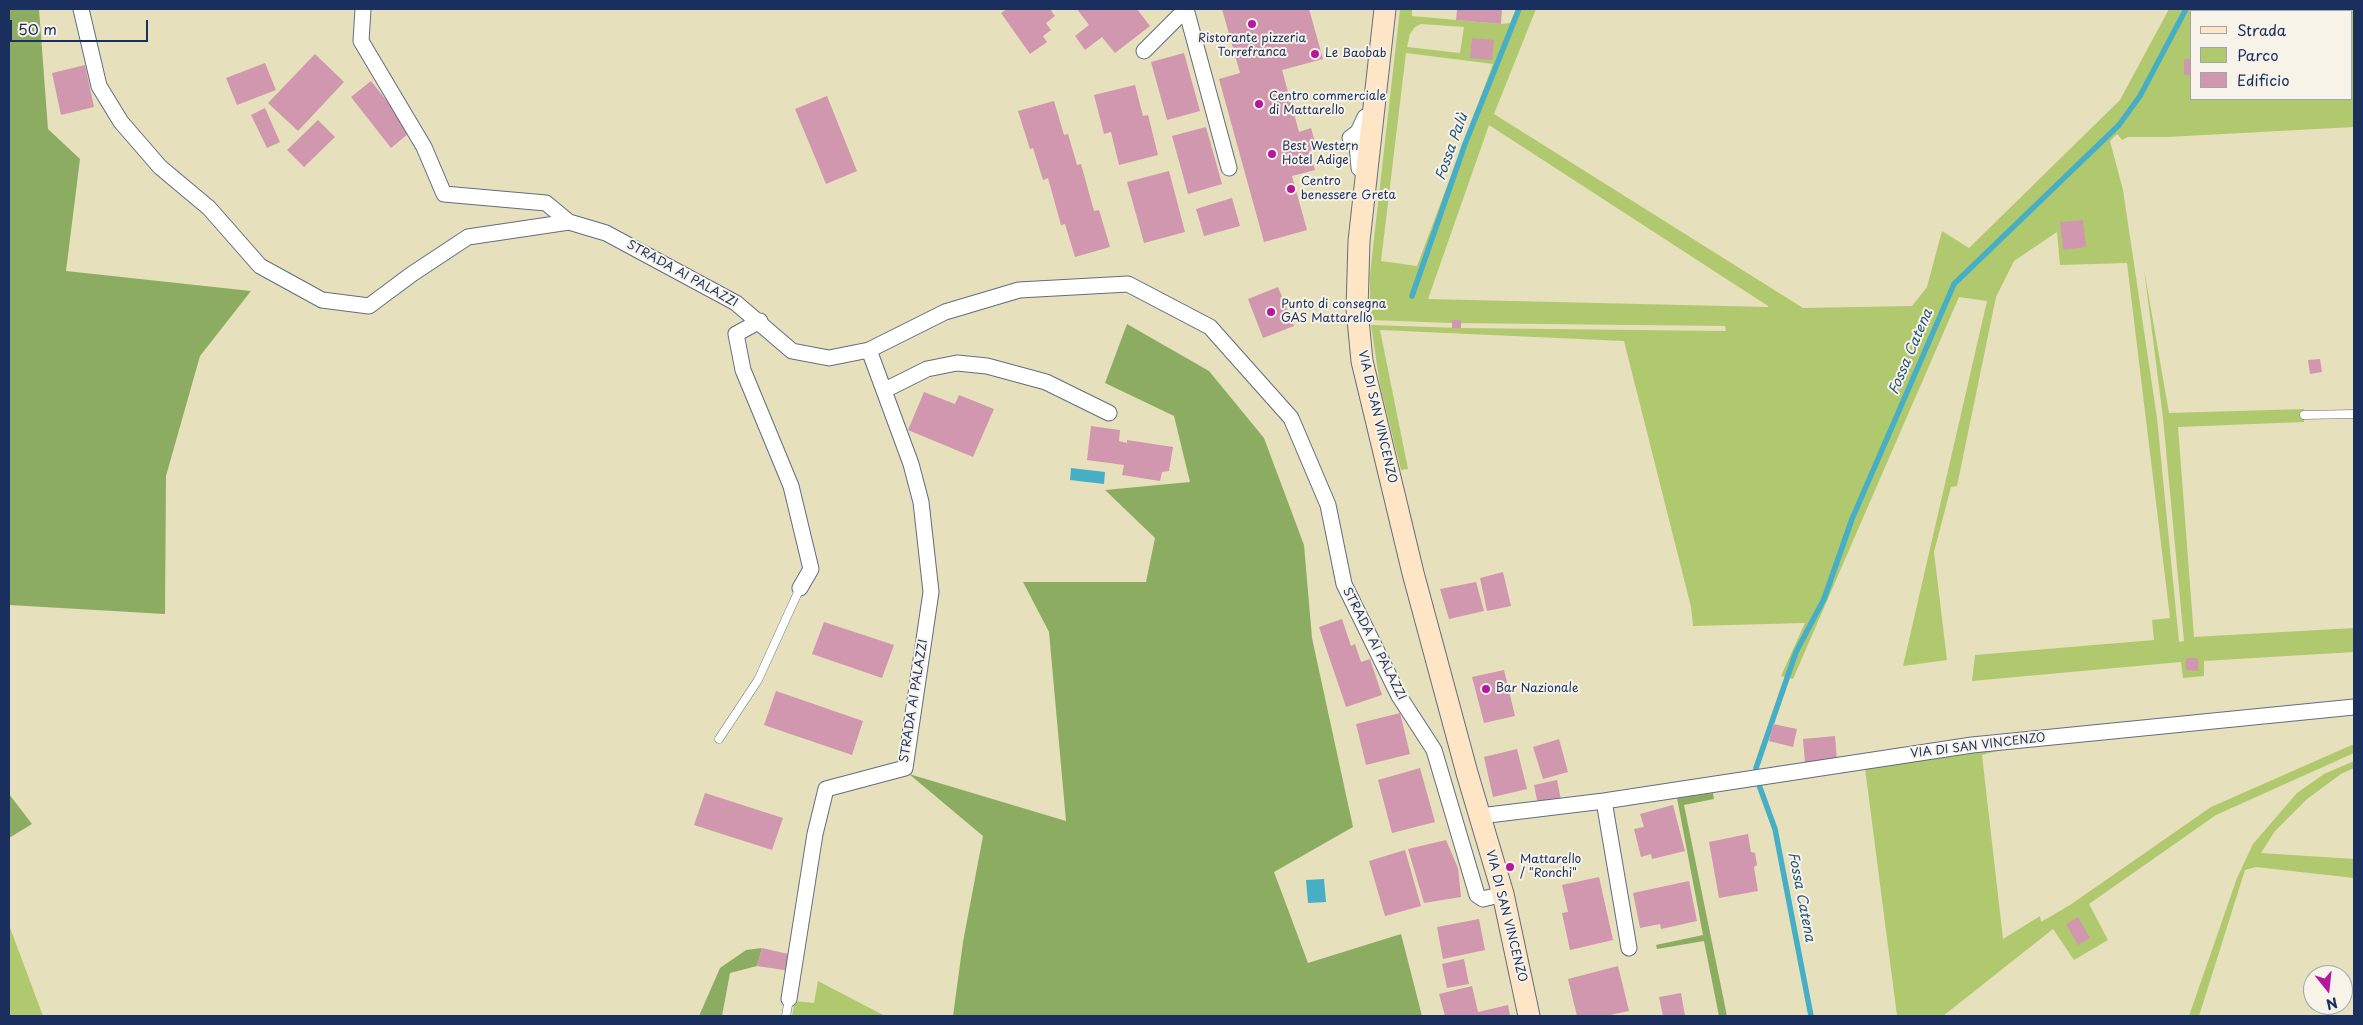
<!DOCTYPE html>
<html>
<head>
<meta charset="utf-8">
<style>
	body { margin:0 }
	#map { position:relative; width:2363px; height:1025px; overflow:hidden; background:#e7e0bc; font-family:"Playpen Sans",sans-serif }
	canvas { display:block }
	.frame { position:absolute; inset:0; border:10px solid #1b2f5e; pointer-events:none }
	.legend { position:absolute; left:2190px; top:10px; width:162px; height:90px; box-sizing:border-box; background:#f7f3e8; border:1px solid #9fa5b1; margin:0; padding:6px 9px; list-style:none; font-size:15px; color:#1b2f5e }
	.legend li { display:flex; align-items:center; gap:10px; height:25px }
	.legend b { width:25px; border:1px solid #9fa5b1 }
	.north { position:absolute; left:2303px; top:965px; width:50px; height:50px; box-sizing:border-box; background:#f7f3e8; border:1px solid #9fa5b1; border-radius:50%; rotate:164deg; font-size:14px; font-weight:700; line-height:20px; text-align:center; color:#1b2f5e }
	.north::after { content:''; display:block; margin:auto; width:18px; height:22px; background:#b5179e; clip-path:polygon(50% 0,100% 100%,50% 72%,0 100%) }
	.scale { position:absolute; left:10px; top:20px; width:138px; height:22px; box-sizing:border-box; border:2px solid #1b2f5e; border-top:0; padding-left:6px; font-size:15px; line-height:18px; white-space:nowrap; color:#1b2f5e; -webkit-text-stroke:4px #f7f3e8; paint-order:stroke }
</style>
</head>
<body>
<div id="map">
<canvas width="2363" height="1025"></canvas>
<div class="frame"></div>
<ul class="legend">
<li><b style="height:6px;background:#fee5c5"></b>Strada</li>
<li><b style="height:14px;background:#b0c96e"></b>Parco</li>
<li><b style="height:14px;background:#d197ae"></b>Edificio</li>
</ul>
<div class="north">N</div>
<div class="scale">50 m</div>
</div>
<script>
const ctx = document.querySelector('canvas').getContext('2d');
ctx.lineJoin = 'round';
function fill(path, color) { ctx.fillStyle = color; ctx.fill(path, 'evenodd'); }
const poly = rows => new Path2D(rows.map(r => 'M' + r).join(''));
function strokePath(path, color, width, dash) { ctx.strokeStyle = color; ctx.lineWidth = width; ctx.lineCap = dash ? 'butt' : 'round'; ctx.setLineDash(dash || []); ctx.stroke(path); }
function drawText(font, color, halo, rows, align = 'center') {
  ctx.font = font + ' "Playpen Sans",sans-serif'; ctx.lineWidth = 4; ctx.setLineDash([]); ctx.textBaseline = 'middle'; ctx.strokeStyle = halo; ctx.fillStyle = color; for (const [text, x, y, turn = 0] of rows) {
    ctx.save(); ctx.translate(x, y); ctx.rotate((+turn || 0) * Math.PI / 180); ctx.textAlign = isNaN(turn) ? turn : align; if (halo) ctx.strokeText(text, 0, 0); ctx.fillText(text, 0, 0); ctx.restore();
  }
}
fill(poly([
	[1400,9,1412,9,1412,16,1501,24,1510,23,1516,9,1536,9,1494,114,1803,308,1912,306,1927,287,1942,231,1969,248,2120,100,2169,9,2354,9,2354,127,2167,137,2128,137,2122,140,2117,134,2110,141,2123,190,2157,418,2179,642,2184,641,2163,418,2144,269,2169,413,2304,409,2304,422,2178,427,2194,637,2354,628,2354,652,2204,661,2204,676,2183,678,2181,662,1972,681,1975,655,2154,640,2152,620,2170,618,2127,263,2060,265,2057,232,2014,261,1996,297,1957,486,1951,487,1934,552,1947,660,1903,666,1987,301,1959,297,1793,679,1781,676,1805,623,1693,626,1691,607,1624,341,1380,330,1408,469,1401,470,1380,385,1371,325,1461,328,1726,331,1725,326,1453,323,1370,320,1370,274],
	[2192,11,2352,11,2352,99,2192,99],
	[1421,24,1464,27,1460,53,1407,47,1410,34,1415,27],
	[1406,53,1493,64,1417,266,1381,261],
	[1489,125,1768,306,1768,307,1428,299],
	[2354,744,2354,753,2216,815,2089,904,2108,940,2074,960,2053,929,1943,1016,1897,1016,1865,768,2020,745,1982,755,2003,939,2040,916,2041,922,2070,905,2211,807],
	[2354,761,2354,768,2341,774,2307,799,2275,831,2261,853,2354,859,2354,878,2256,867,2245,870,2199,1016,2189,1016,2237,878,2253,844,2297,793,2324,774],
	[9,925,43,1016,9,1016],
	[818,981,885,1016,792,1016,795,1001,814,1003]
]), '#b0c96e');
fill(poly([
	[9,9,39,9,48,129,80,159,66,271,251,291,200,356,166,476,165,614,9,605],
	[1127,324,1209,371,1264,438,1304,545,1312,638,1353,827,1274,872,1308,963,1401,934,1422,1016,953,1016,963,942,983,836,909,774,1066,821,1049,632,1023,582,1146,582,1155,538,1105,490,1190,482,1174,416,1105,383],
	[1713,793,1714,799,1684,805,1727,1016,1719,1016,1704,941,1657,949,1656,945,1703,935,1677,798],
	[9,794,32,824,9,838],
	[762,948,757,966,730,973,722,1016,699,1016,720,968,746,950]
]), '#8cad61');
fill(poly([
	[1071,468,1105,472,1104,484,1070,480],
	[1324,879,1326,902,1308,903,1306,880]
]), '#46afc5');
strokePath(poly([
	[1412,296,1465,144,1519,9],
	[1756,768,1796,652,1824,599,1852,519,1954,284,2119,125,2140,96,2186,9],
	[1759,785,1775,829,1811,1016]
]), '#46afc5', 5.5);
fill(poly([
	[1007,9,1050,9,1055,16,1046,23,1051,30,1043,36,1047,42,1030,54,1001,13],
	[1077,9,1137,9,1150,26,1115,53,1102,37,1085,50,1075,36,1089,25],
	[1222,9,1309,9,1323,59,1282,70,1299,132,1311,128,1317,149,1309,151,1315,170,1292,176,1307,230,1264,242,1219,79,1240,73],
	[1457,9,1502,9,1501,24,1456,20],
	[1472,38,1494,40,1492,60,1470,58],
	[1184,53,1200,111,1167,120,1151,62],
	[315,54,344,82,298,131,268,103],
	[2184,59,2192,59,2192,75,2184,75],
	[265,63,276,90,237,105,226,78],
	[85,65,94,107,61,115,52,73],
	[371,81,391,106,408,134,391,148,351,97],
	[1135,85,1143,116,1148,115,1158,155,1119,165,1111,132,1104,134,1094,95],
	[827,96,857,171,826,184,795,109],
	[1054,101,1064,135,1068,134,1077,165,1081,164,1094,211,1099,210,1110,247,1075,257,1065,224,1061,225,1048,178,1043,180,1033,148,1030,149,1018,111],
	[265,108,280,142,267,148,251,115],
	[318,120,335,137,304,167,287,150],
	[1206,127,1222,184,1188,194,1172,136],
	[1169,171,1185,232,1144,243,1127,182],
	[1232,198,1240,226,1204,236,1196,209],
	[2083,220,2086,247,2063,250,2060,222],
	[1278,287,1294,326,1263,338,1248,299],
	[1452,320,1461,320,1461,328,1452,328],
	[2320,359,2322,372,2310,374,2308,360],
	[924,392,955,404,959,395,994,409,973,457,908,430],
	[1091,426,1120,430,1119,441,1127,443,1127,440,1173,447,1169,471,1162,472,1160,481,1122,475,1124,465,1087,460],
	[1503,572,1511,606,1487,611,1480,578],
	[1476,582,1484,611,1449,619,1440,589],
	[1342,619,1351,646,1355,644,1361,662,1370,659,1382,695,1346,707,1319,627],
	[824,622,894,645,882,678,812,654],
	[2186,658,2198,658,2198,671,2186,670],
	[1504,670,1515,716,1484,723,1472,677],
	[776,691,863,721,852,755,764,725],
	[1400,713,1410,754,1366,765,1356,724],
	[1773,724,1797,729,1793,747,1769,741],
	[1835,736,1837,760,1805,763,1803,739],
	[1559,739,1568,772,1543,779,1533,747],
	[1517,749,1527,789,1493,797,1484,757],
	[1420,768,1435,822,1392,833,1378,780],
	[1557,780,1561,800,1538,805,1534,785],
	[705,793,783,818,772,850,694,825],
	[1673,805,1685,851,1652,859,1651,854,1641,857,1634,829,1644,827,1640,814],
	[1748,834,1751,852,1755,853,1757,865,1754,867,1758,891,1719,898,1709,842],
	[1446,840,1458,868,1461,897,1424,903,1408,849],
	[1405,850,1421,906,1385,916,1369,861],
	[1599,877,1613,940,1570,950,1562,913,1568,912,1562,885],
	[1689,881,1697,921,1661,929,1660,924,1640,928,1633,893],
	[2078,917,2090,938,2078,945,2066,924],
	[1479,919,1485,950,1443,959,1437,927],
	[762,948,793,955,790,971,757,966],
	[1464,959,1469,984,1447,988,1442,964],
	[1618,966,1629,1011,1605,1016,1577,1016,1568,979],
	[1472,986,1478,1012,1508,1005,1510,1016,1445,1016,1439,994],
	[1681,993,1685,1016,1663,1016,1659,997]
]), '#d197ae');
const service = poly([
	[2304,415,2354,414],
	[719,739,758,680,800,588],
	[786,1016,789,999]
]);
const minor = poly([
	[81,9,99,86,121,122,160,167,209,208,260,266,322,300,369,306,412,274,468,237,569,222],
	[363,9,361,41,424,147,444,194,546,203,569,222,606,233,736,303,792,351,829,358,869,350,945,312,1019,290,1128,284,1210,327,1291,418,1328,505,1344,584,1399,696,1434,750,1477,895,1483,899,1503,894],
	[1144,51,1186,9,1229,168],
	[1365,173,1359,168,1357,145,1350,138,1358,132,1365,117,1374,113],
	[760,321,736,334,743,370,791,486,811,569,800,588],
	[885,390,927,369,957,363,987,366,1046,382,1109,413],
	[1604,801,1629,948],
	[1480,816,1604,801,1972,745,2354,707],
	[789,999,815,834,826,789,905,768,931,592,921,502,911,464,869,350]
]);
const secondary = poly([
	[1385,9,1359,241,1357,309,1362,361,1413,573,1467,773,1503,894,1529,1016]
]);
strokePath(service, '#626d7f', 9);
strokePath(minor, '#626d7f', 17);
strokePath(secondary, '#626d7f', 23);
strokePath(service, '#fff', 8);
strokePath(minor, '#fff', 15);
strokePath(secondary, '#fee5c5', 21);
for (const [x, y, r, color] of [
	[1252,24,5,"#b5179e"],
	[1315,54,5,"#b5179e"],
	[1259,104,5,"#b5179e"],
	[1272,154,5,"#b5179e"],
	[1291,189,5,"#b5179e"],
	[1271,312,5,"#b5179e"],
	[1486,689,5,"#b5179e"],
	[1510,867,5,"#b5179e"]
]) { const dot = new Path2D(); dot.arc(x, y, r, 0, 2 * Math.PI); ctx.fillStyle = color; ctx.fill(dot); strokePath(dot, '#f7f3e8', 2); }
drawText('12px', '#1b2f5e', '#f7f3e8', [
	["Ristorante pizzeria",1252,39,"center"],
	["Torrefranca",1252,53,"center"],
	["Le Baobab",1325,54],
	["Centro commerciale",1269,97],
	["di Mattarello",1269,111],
	["Best Western",1282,147],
	["Hotel Adige",1282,161],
	["Centro",1301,182],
	["benessere Greta",1301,196],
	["Punto di consegna",1281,305],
	["GAS Mattarello",1281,319],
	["Bar Nazionale",1496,689],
	["Mattarello",1520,860],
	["/ \"Ronchi\"",1520,874]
], 'left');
drawText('12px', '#1b2f5e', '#f7f3e8', [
	["STRADA AI PALAZZI",682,274,29],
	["VIA DI SAN VINCENZO",1377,417,77],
	["STRADA AI PALAZZI",1374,644,63],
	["STRADA AI PALAZZI",914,701,-81],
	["VIA DI SAN VINCENZO",1978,746,-7],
	["VIA DI SAN VINCENZO",1506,916,76]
]);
drawText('italic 14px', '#28557d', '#f7f3e8', [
	["Fossa Palù",1452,147,-70],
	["Fossa Catena",1911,352,-67],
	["Fossa Catena",1801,897,79]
]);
</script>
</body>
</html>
